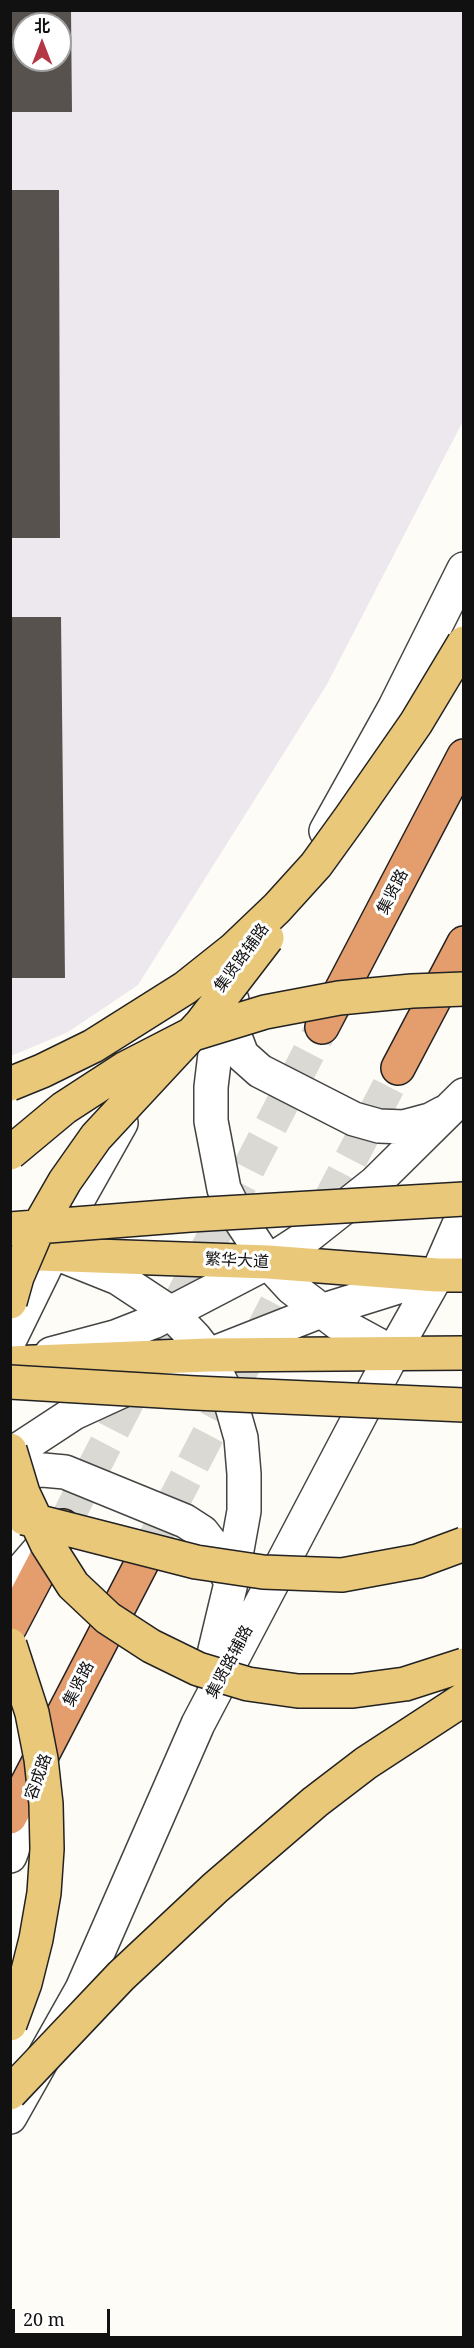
<!DOCTYPE html>
<html>
<head>
<meta charset="utf-8">
<style>
	body { margin:0 }
	#map { position:relative; width:474px; height:2348px; overflow:hidden; background:#fefcf6; font-family:"Noto Serif","Noto Sans SC",serif }
	canvas { display:block }
	.frame { position:absolute; inset:0; border:12px solid #111; pointer-events:none }
	.north { position:absolute; left:12px; top:12px; width:60px; height:60px; box-sizing:border-box; background:#fff; border:2px solid #a0a0a0; border-radius:50%; rotate:0deg; font-size:16px; font-weight:700; line-height:24px; text-align:center; color:#111 }
	.north::after { content:''; display:block; margin:auto; width:21px; height:27px; background:#b33744; clip-path:polygon(50% 0,100% 100%,50% 72%,0 100%) }
	.scale { position:absolute; left:12px; top:2309px; width:98px; height:27px; box-sizing:border-box; border:3px solid #111; border-top:0; padding-left:8px; font-size:18px; line-height:21px; white-space:nowrap; color:#111; -webkit-text-stroke:4px #fff; paint-order:stroke }
</style>
</head>
<body>
<div id="map">
<canvas width="474" height="2348"></canvas>
<div class="frame"></div>
<div class="north">北</div>
<div class="scale">20 m</div>
</div>
<script>
const ctx = document.querySelector('canvas').getContext('2d');
ctx.lineJoin = 'round';
function fill(path, color) { ctx.fillStyle = color; ctx.fill(path, 'evenodd'); }
const poly = rows => new Path2D(rows.map(r => 'M' + r).join(''));
function strokePath(path, color, width, dash) { ctx.strokeStyle = color; ctx.lineWidth = width; ctx.lineCap = dash ? 'butt' : 'round'; ctx.setLineDash(dash || []); ctx.stroke(path); }
function drawText(font, color, halo, rows, align = 'center') {
  ctx.font = font + ' "Noto Serif","Noto Sans SC",serif'; ctx.lineWidth = 6; ctx.setLineDash([]); ctx.textBaseline = 'middle'; ctx.strokeStyle = halo; ctx.fillStyle = color; for (const [text, x, y, turn = 0] of rows) {
    ctx.save(); ctx.translate(x, y); ctx.rotate((+turn || 0) * Math.PI / 180); ctx.textAlign = isNaN(turn) ? turn : align; if (halo) ctx.strokeText(text, 0, 0); ctx.fillText(text, 0, 0); ctx.restore();
  }
}
fill(poly([
	[11,11,463,11,463,421,326,686,138,985,68,1032,11,1056],
	[24,24,60,24,60,60,24,60]
]), '#ede7ee');
fill(poly([
	[10,10,71,10,72,112,10,112],
	[24,24,60,24,60,60,24,60],
	[10,190,59,190,60,538,10,538],
	[10,617,61,617,65,978,10,978]
]), '#58524e');
strokePath(poly([
	[68,1517,322,1027],
	[148,1551,398,1068]
]), '#dad9d4', 33, [33, 16]);
const minor = poly([
	[326,831,395,707,464,569],
	[232,1000,215,1054,211,1087,211,1121,224,1189,237,1215,268,1262,292,1288,338,1323,393,1353],
	[233,1007,234,1034,242,1055,260,1071,354,1119,379,1126,404,1127,430,1120,443,1113],
	[63,1256,118,1278,171,1313,195,1338,208,1355,231,1403,241,1438,244,1474,244,1511,231,1583,209,1675],
	[10,1339,80,1196,121,1123],
	[51,1354,115,1337,153,1322,268,1262,308,1236,375,1183,464,1095],
	[10,1455,74,1413,148,1379,321,1311,436,1275],
	[10,1472,43,1470,65,1472,185,1521,202,1532,216,1550,231,1583],
	[10,1584,47,1541],
	[10,1856,35,1787],
	[10,2117,82,1989,198,1724,393,1353,437,1275,464,1213]
]);
const major = poly([
	[10,1253,268,1262,437,1275,464,1275],
	[10,1363,208,1355,464,1353]
]);
const highway = poly([
	[322,1027,464,756],
	[398,1068,464,943],
	[10,1627,63,1526],
	[10,1817,148,1551]
]);
strokePath(minor, '#444', 36);
strokePath(major, '#222', 36);
strokePath(highway, '#222', 36);
strokePath(minor, '#fff', 33);
strokePath(major, '#eac87a', 33);
strokePath(highway, '#e49d6d', 33);
const majorBridge = poly([
	[10,1084,42,1071,93,1046,185,988,234,949,277,908,316,865,350,818,416,723,464,643],
	[10,1153,64,1108,124,1069,190,1035,265,1012,339,998,412,991,464,989],
	[10,1229,190,1215,464,1199],
	[10,1302,17,1277,38,1228,65,1181,96,1137,201,1024,267,938],
	[10,1382,195,1393,464,1405],
	[10,1450,23,1493,47,1544,73,1585,108,1618,151,1646,198,1669,248,1684,298,1691,353,1691,405,1684,464,1665],
	[24,1518,196,1562,263,1572,342,1575,418,1561,464,1544],
	[10,1645,32,1713,41,1759,46,1804,47,1849,44,1893,36,1939,25,1983,10,2024],
	[10,2093,121,1976,215,1888,315,1802,366,1763,464,1699]
]);
strokePath(majorBridge, '#222', 36, []);
strokePath(majorBridge, '#eac87a', 33);
drawText('16px', '#111', '#fff', [
	["集贤路",393,892,-63],
	["集贤路辅路",242,958,-54],
	["繁华大道",237,1261,3],
	["集贤路辅路",230,1662,-62],
	["集贤路",79,1684,-63],
	["容成路",39,1777,-70]
]);
</script>
</body>
</html>
